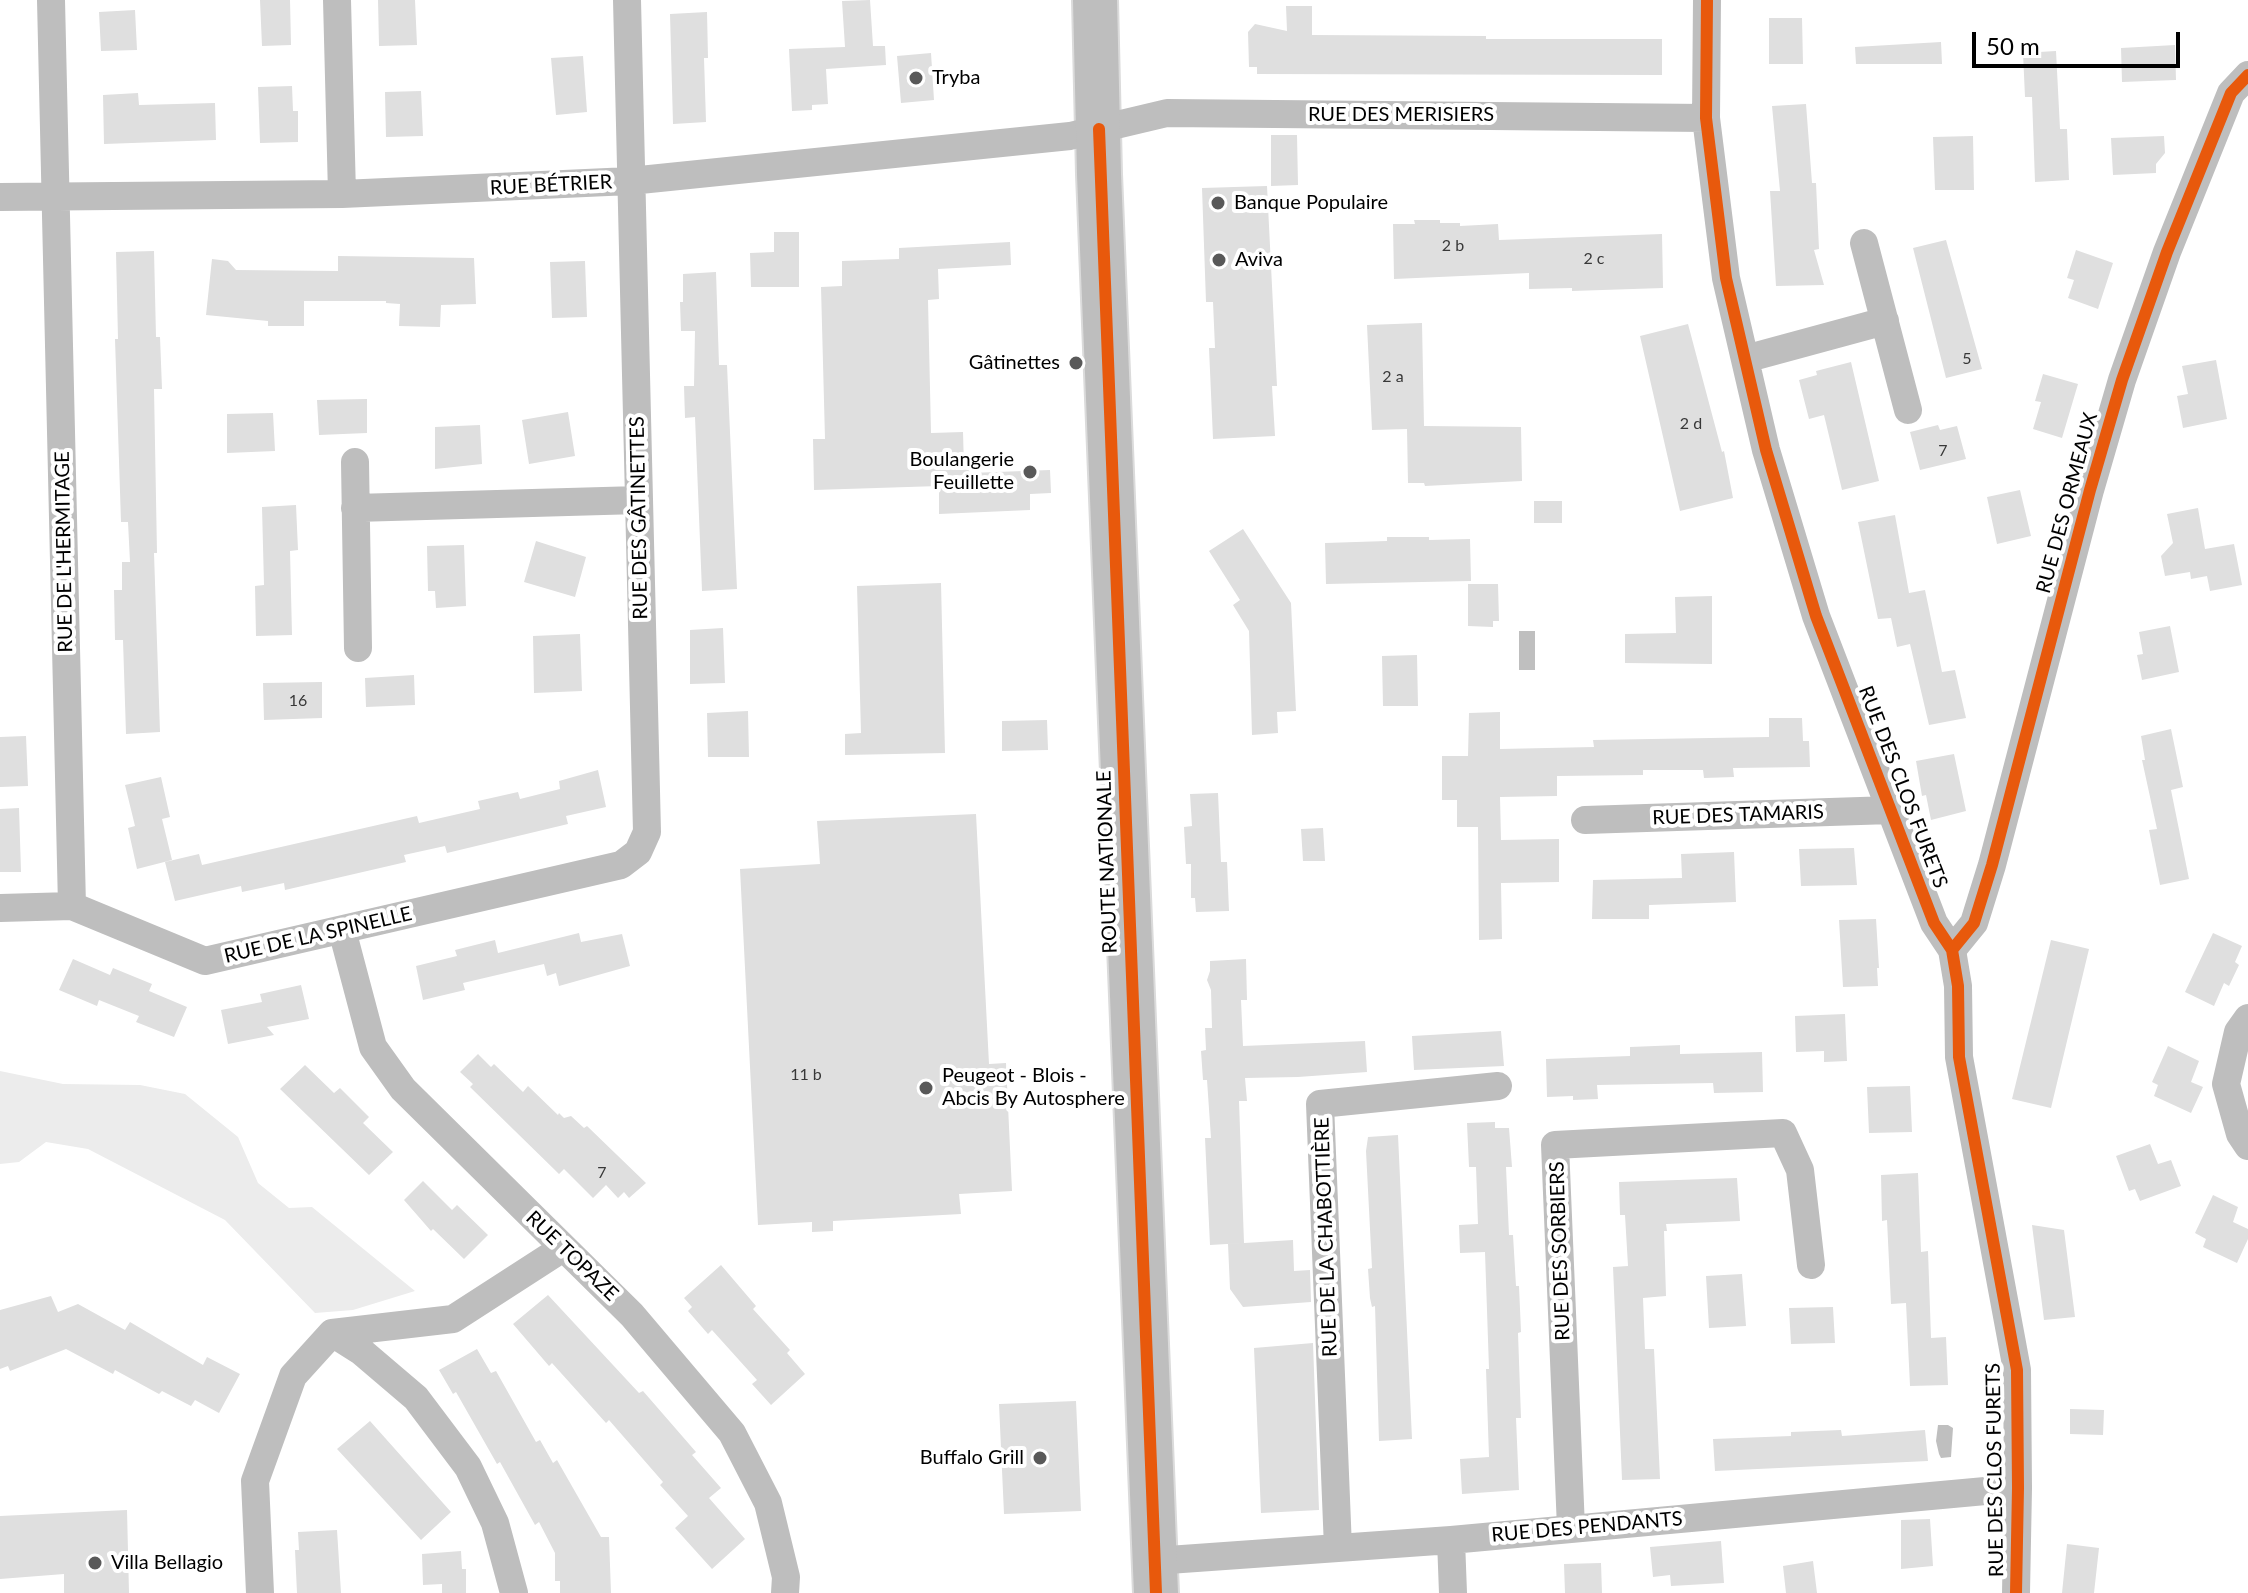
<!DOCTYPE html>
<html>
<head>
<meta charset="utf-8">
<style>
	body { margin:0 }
	#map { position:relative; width:2248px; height:1593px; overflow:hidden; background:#fff; font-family:Lato,sans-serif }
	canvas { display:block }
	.scale { position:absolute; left:1972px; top:32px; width:208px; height:36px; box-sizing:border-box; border:4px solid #000; border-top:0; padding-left:10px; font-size:24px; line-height:28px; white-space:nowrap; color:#000; -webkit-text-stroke:6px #fff; paint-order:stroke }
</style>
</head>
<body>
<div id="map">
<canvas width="2248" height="1593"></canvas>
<div class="scale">50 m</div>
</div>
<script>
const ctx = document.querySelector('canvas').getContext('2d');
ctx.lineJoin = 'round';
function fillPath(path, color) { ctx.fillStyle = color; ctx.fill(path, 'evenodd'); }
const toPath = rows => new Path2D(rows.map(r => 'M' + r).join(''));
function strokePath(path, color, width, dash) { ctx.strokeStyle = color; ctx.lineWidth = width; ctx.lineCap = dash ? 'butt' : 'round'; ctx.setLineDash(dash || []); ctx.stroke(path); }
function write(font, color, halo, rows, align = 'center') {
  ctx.font = font + ' Lato,sans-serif'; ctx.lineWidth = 8; ctx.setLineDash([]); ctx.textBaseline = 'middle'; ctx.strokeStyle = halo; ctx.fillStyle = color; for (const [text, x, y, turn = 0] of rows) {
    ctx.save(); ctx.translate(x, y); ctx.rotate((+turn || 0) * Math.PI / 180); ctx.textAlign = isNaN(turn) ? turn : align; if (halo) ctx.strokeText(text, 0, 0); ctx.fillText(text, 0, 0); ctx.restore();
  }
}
const green = toPath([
	[0,1071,63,1084,140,1085,185,1094,238,1137,258,1183,289,1208,312,1207,415,1291,353,1310,315,1313,225,1220,88,1149,46,1142,19,1162,0,1164]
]);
const water = toPath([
	[1519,631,1535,631,1535,670,1519,670],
	[1938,1425,1948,1425,1953,1428,1951,1457,1941,1458,1939,1454,1936,1441]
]);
const building = toPath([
	[260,0,290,0,291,45,262,46],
	[378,0,415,0,417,45,379,46],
	[870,0,873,46,885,46,886,65,826,69,828,104,812,105,812,110,792,111,789,49,845,47,842,1],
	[1286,6,1312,6,1312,35,1486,36,1486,39,1662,39,1662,75,1257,74,1257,67,1249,67,1248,32,1255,24,1287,31],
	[135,10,137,50,101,51,99,12],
	[707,12,708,58,704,58,706,122,673,124,670,14],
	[1769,18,1802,18,1803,64,1769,64],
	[1941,42,1942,64,1856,64,1855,47],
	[2175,45,2176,80,2122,82,2121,48],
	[2056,51,2060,129,2067,129,2069,180,2035,182,2032,97,2025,97,2023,53],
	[931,53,934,100,901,103,897,56],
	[583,56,587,112,556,115,551,58],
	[292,86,293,111,298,111,298,142,260,143,258,87],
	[421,91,423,136,386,137,385,92],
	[138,93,139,105,215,103,216,140,104,144,103,95],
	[1806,104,1812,183,1816,183,1819,249,1814,250,1824,285,1776,286,1770,191,1780,191,1772,106],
	[1271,135,1297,135,1298,185,1271,186],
	[1973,136,1974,190,1935,190,1933,137],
	[2164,136,2165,153,2156,164,2156,173,2113,175,2111,138],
	[1267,186,1277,386,1272,386,1275,436,1213,439,1209,348,1215,348,1213,302,1206,302,1202,188],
	[1414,220,1440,220,1440,223,1460,223,1460,226,1498,224,1499,240,1662,234,1663,288,1572,291,1572,288,1529,289,1529,273,1394,279,1393,224,1415,224],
	[774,232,799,232,799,287,751,287,750,253,774,252],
	[1946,240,1982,369,1946,378,1913,248],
	[1010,242,1011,265,938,269,939,299,928,300,931,433,963,432,964,467,970,467,970,473,1050,470,1051,493,1030,494,1030,510,939,514,939,486,814,490,813,439,825,439,821,287,842,286,842,261,899,259,899,248],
	[2076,250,2113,263,2098,309,2068,298,2074,280,2067,278],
	[154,251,156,337,160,337,162,389,154,389,157,553,154,553,160,732,126,734,123,640,115,640,114,590,122,590,122,562,130,562,128,522,121,522,115,339,118,339,116,252],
	[338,256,474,258,476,304,441,305,440,327,399,326,400,304,386,303,386,301,304,301,304,326,268,326,268,321,206,315,212,259,228,261,236,270,338,271],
	[585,261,587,317,552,318,550,262],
	[716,272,719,365,727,365,737,589,702,591,695,417,685,418,684,386,694,386,695,331,681,331,680,302,683,302,683,274],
	[1422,323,1424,426,1521,427,1522,481,1425,486,1424,483,1408,483,1407,429,1372,430,1367,325],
	[1688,324,1722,452,1724,451,1733,498,1680,511,1640,336],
	[2216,360,2227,419,2183,428,2177,396,2188,394,2182,366],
	[1851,362,1879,481,1842,490,1824,415,1809,419,1799,380,1817,375,1816,371],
	[2043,374,2078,384,2062,438,2033,429,2041,402,2035,401],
	[367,399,367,433,319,435,317,400],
	[568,412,575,456,529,464,522,420],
	[273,413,275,451,227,453,227,414],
	[480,425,482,464,435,469,435,427],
	[1938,425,1940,430,1957,426,1966,459,1920,470,1910,432],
	[2020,490,2031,536,1997,544,1987,497],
	[1534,501,1562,501,1562,523,1534,523],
	[296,505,298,550,290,551,292,635,256,636,255,586,264,585,262,507],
	[2198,508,2205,549,2234,544,2242,585,2210,591,2207,576,2191,579,2190,572,2165,576,2161,556,2173,543,2167,514],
	[1895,515,1909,593,1925,590,1942,672,1955,670,1966,718,1929,725,1910,644,1897,647,1891,618,1878,619,1858,522],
	[1243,529,1291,603,1296,711,1277,712,1278,733,1252,735,1249,631,1233,605,1240,600,1209,551],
	[1387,537,1429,537,1429,540,1470,539,1471,581,1326,584,1325,543,1387,541],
	[536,541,586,557,575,597,524,582],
	[464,545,466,606,436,608,435,591,428,591,427,546],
	[941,583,945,753,845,755,845,734,861,733,857,586],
	[1468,584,1498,584,1499,621,1493,621,1493,627,1468,626],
	[1712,596,1712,664,1625,663,1625,634,1676,633,1675,597],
	[2170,626,2179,672,2142,680,2137,655,2143,654,2139,632],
	[723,628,725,683,690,684,690,630],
	[580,634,582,691,534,693,533,636],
	[1417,655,1418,706,1383,706,1382,656],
	[414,675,415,705,366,707,365,678],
	[322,682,322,718,264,720,263,683],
	[748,711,749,757,708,757,707,713],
	[1500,712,1500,749,1594,747,1593,740,1769,737,1769,718,1802,718,1803,741,1809,741,1810,767,1733,768,1734,777,1704,778,1703,770,1643,770,1643,775,1557,776,1557,796,1500,797,1501,840,1559,839,1559,882,1501,883,1502,939,1479,940,1478,827,1457,827,1457,800,1442,800,1442,756,1468,756,1469,713],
	[1047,720,1048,750,1002,751,1002,721],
	[2171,729,2183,787,2171,790,2189,879,2160,885,2149,830,2157,829,2142,760,2145,760,2141,736],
	[26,736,28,786,0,787,0,737],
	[1954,754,1966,811,1931,820,1926,795,1922,796,1916,761],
	[598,770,606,807,566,816,568,824,447,853,445,846,404,855,406,862,285,890,284,883,242,892,241,886,175,901,165,862,199,854,202,865,417,816,419,823,480,809,478,801,518,792,520,799,560,789,559,781],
	[161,777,170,817,162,819,172,860,137,869,128,828,135,826,125,785],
	[1218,793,1221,862,1227,862,1229,911,1196,912,1195,898,1191,898,1191,864,1186,864,1184,827,1192,826,1190,794],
	[19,808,21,872,0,872,0,809],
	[976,814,989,1064,1006,1063,1012,1191,959,1194,961,1214,833,1221,833,1231,812,1232,812,1222,758,1225,740,869,820,864,817,821],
	[1323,828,1325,861,1303,861,1301,829],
	[1854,848,1857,885,1801,886,1799,849],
	[1734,852,1736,902,1649,905,1649,919,1592,919,1593,880,1682,878,1681,854],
	[1876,919,1879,968,1877,968,1878,986,1843,987,1839,920],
	[579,933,581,942,622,934,630,966,559,986,556,973,547,976,544,964,463,983,465,990,423,1000,416,966,457,956,455,950,495,940,498,953],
	[2213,933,2242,946,2235,962,2239,965,2229,986,2224,983,2214,1006,2185,992],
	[2051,940,2089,949,2051,1108,2012,1099],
	[73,959,110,975,113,968,152,984,149,991,187,1007,174,1037,136,1022,139,1016,99,1000,97,1006,59,990],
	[1246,959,1247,1000,1241,1000,1243,1046,1365,1041,1367,1072,1298,1077,1245,1078,1247,1101,1239,1101,1244,1243,1210,1245,1205,1138,1211,1138,1207,1080,1203,1080,1201,1051,1206,1050,1205,1028,1212,1028,1211,990,1207,980,1210,971,1210,961],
	[301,985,309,1019,267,1027,274,1035,228,1044,221,1010,262,1002,260,994],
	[1845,1014,1847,1061,1824,1062,1824,1051,1796,1052,1795,1016],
	[1501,1031,1504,1066,1414,1070,1412,1036],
	[1680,1045,1680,1054,1762,1052,1763,1092,1714,1093,1713,1083,1597,1085,1598,1099,1573,1100,1573,1096,1547,1097,1546,1059,1630,1056,1630,1047],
	[2168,1046,2199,1061,2191,1082,2203,1087,2191,1113,2154,1096,2158,1085,2152,1082],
	[478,1054,491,1067,494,1064,523,1092,528,1086,558,1115,559,1113,564,1118,571,1116,584,1128,587,1126,646,1183,629,1198,624,1192,618,1198,606,1185,593,1198,564,1169,559,1174,470,1087,473,1084,460,1072],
	[305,1065,334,1093,340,1088,369,1117,363,1123,393,1152,369,1175,280,1089],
	[1910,1086,1912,1132,1869,1133,1867,1087],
	[1495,1122,1495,1128,1509,1128,1512,1167,1506,1167,1509,1235,1513,1235,1516,1286,1519,1286,1521,1332,1518,1333,1521,1418,1516,1418,1519,1490,1462,1494,1460,1459,1489,1457,1486,1369,1489,1369,1485,1252,1460,1253,1459,1225,1478,1224,1476,1167,1469,1167,1467,1123],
	[1398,1135,1412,1439,1379,1441,1375,1306,1372,1307,1370,1298,1368,1269,1372,1268,1366,1151,1368,1137],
	[2150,1144,2158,1164,2171,1160,2181,1186,2140,1201,2135,1189,2129,1191,2116,1156],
	[1918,1173,1921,1252,1928,1251,1931,1338,1946,1337,1948,1385,1910,1386,1906,1303,1891,1304,1887,1220,1882,1221,1881,1175],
	[1737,1178,1740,1221,1666,1224,1667,1231,1664,1231,1666,1296,1643,1298,1645,1349,1654,1349,1660,1479,1622,1480,1613,1267,1628,1266,1625,1215,1620,1215,1619,1182],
	[423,1181,452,1210,457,1205,488,1235,464,1259,433,1229,431,1231,404,1200],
	[2213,1195,2238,1207,2233,1222,2248,1229,2248,1239,2237,1263,2203,1247,2206,1239,2195,1233],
	[2032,1225,2064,1230,2075,1317,2044,1320],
	[1293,1240,1294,1271,1310,1270,1311,1302,1243,1307,1230,1289,1228,1244],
	[721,1265,756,1306,753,1309,790,1350,787,1353,805,1374,771,1405,752,1384,757,1380,712,1330,708,1334,688,1311,692,1307,684,1298],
	[1742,1274,1746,1326,1709,1328,1706,1276],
	[548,1295,639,1393,643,1391,696,1452,692,1455,721,1488,709,1498,745,1539,712,1569,675,1528,688,1516,660,1485,663,1482,609,1420,606,1423,552,1363,549,1366,513,1324],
	[51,1296,58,1312,78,1304,125,1330,130,1322,203,1365,207,1357,240,1374,219,1413,195,1400,191,1406,162,1391,159,1394,115,1370,113,1374,66,1349,10,1371,8,1366,0,1369,0,1310],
	[1833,1307,1835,1343,1791,1344,1789,1308],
	[1313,1343,1319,1510,1261,1513,1254,1348],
	[477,1349,491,1373,496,1371,536,1442,540,1440,553,1463,557,1460,601,1537,609,1537,611,1593,560,1593,560,1581,555,1581,555,1553,539,1522,535,1525,500,1462,497,1464,456,1392,453,1394,439,1370],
	[1076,1401,1081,1511,1004,1514,999,1404],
	[2070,1409,2104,1410,2103,1435,2070,1434],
	[370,1421,451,1512,421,1540,337,1449],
	[1841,1430,1842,1436,1925,1430,1928,1461,1715,1471,1713,1439,1791,1436,1791,1432],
	[127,1510,129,1593,64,1593,64,1574,0,1579,0,1516],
	[1930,1519,1933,1566,1901,1569,1901,1520],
	[337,1530,341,1593,297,1593,295,1550,299,1550,298,1532],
	[1721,1541,1724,1583,1671,1586,1670,1575,1653,1577,1650,1547],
	[2067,1544,2099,1548,2094,1593,2062,1593],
	[461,1551,462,1569,466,1569,466,1593,442,1593,442,1584,423,1585,422,1554],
	[1813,1561,1817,1593,1786,1593,1783,1566],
	[1601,1563,1602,1593,1565,1593,1564,1564]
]);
const street = toPath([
	[51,0,72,906],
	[337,0,342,194],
	[1707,0,1706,118,1726,278,1766,450,1816,616,1934,923,1952,950,1958,986,1959,1057,2017,1370,2018,1488,2016,1593],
	[0,197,342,194,630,181,1070,136,1167,113,1706,118],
	[1864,243,1908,410],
	[1745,359,1885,321],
	[355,462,358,648],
	[355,508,639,500],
	[1585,820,1891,810],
	[0,908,72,906,205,961,621,865,638,852,647,832,627,0],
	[342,930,373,1047,403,1089,632,1315,732,1433,768,1503,786,1577,785,1593],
	[1952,950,1974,923,1992,865,2090,490,2122,380,2167,252,2231,93,2248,75],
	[2248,1018,2238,1032,2226,1084,2240,1134,2248,1146],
	[332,1333,362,1352,416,1398,468,1467,495,1523,514,1593],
	[1571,1528,1555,1145,1783,1133,1800,1170,1811,1265],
	[1451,1540,1453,1593],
	[1338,1548,1320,1104,1498,1086],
	[1154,1561,1451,1540,2018,1488],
	[260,1593,255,1481,293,1376,332,1333,453,1319,563,1248]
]);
const primary = toPath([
	[1095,0,1099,174,1156,1593]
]);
const cycleway = toPath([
	[1707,0,1706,118,1726,278,1766,450,1816,616,1934,923,1952,950,1958,986,1959,1057,2017,1370,2018,1488,2016,1593],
	[1099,129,1156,1593],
	[1952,950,1974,923,1992,865,2090,490,2122,380,2167,252,2231,93,2248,75]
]);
const markers = [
	[916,78,8,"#595959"],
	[1218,203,8,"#595959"],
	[1219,260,8,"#595959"],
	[1076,363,8,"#595959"],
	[1030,472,8,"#595959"],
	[926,1088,8,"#595959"],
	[1040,1458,8,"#595959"],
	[95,1563,8,"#595959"]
];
const numberNames = [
	["2 b",1453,246],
	["2 c",1594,259],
	["5",1967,359],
	["2 a",1393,377],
	["2 d",1691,424],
	["7",1943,451],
	["16",298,701],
	["11 b",806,1075],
	["7",602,1173]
];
const poiNames = [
	["Tryba",932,78],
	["Banque Populaire",1234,203],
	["Aviva",1235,260],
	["Gâtinettes",1060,363,"right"],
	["Boulangerie",1014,460,"right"],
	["Feuillette",1014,483,"right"],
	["Peugeot - Blois -",942,1076],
	["Abcis By Autosphere",942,1099],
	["Buffalo Grill",1024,1458,"right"],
	["Villa Bellagio",111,1563]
];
const streetNames = [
	["RUE DES MERISIERS",1401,115],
	["RUE BÉTRIER",551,185,-3],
	["RUE DES ORMEAUX",2067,503,-75],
	["RUE DES GÂTINETTES",639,518,-91],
	["RUE DE L'HERMITAGE",64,552,-91],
	["RUE DES CLOS FURETS",1903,787,69],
	["RUE DES TAMARIS",1738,815,-2],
	["ROUTE NATIONALE",1107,862,-92],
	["RUE DE LA SPINELLE",318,935,-13],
	["RUE DE LA CHABOTTIÈRE",1326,1237,-92],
	["RUE DES SORBIERS",1560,1251,-92],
	["RUE TOPAZE",572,1256,44],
	["RUE DES CLOS FURETS",1995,1470,-91],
	["RUE DES PENDANTS",1587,1527,-5]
];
fillPath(green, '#ececec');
fillPath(water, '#bfbfbf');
fillPath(building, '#dfdfdf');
strokePath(primary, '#dbdbdb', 48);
strokePath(street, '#bebebe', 28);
strokePath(primary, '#bebebe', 44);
strokePath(cycleway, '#e8590c', 12);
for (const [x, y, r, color] of markers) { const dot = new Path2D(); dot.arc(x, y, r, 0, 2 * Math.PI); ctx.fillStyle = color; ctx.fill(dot); strokePath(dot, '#fff', 3); }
write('16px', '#383838', null, numberNames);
write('20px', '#000', '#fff', poiNames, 'left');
write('20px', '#000', '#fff', streetNames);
</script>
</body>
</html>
